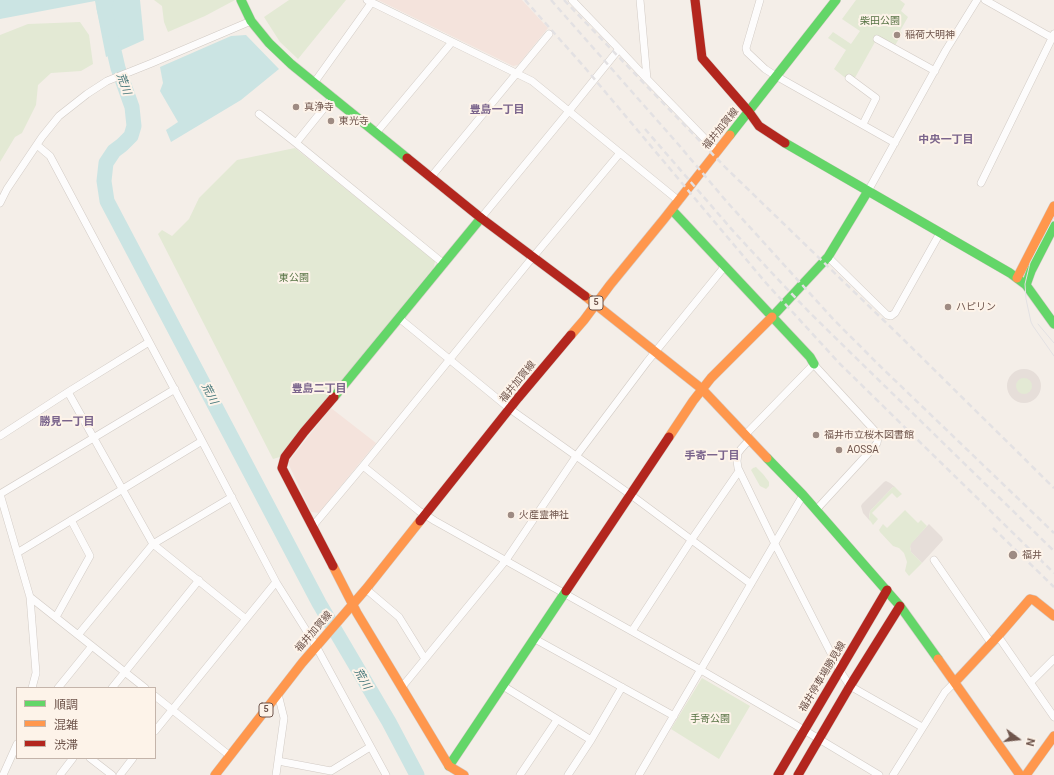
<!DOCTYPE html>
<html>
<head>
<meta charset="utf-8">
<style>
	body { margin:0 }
	#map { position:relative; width:1054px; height:775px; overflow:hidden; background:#f4eee8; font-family:Roboto,"Noto Sans JP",sans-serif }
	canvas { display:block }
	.legend { position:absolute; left:16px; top:687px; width:140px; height:72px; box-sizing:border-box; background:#fdf3e9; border:1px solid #c4b4aa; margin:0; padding:5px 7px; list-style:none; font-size:12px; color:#6f554c }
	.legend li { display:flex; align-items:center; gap:8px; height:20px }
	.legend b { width:20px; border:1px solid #c4b4aa }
	.north { position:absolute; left:998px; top:719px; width:40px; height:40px; -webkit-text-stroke:3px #fdf3e9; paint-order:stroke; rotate:105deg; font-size:11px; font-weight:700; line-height:16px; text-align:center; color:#6f554c }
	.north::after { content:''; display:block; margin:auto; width:14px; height:18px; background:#6f554c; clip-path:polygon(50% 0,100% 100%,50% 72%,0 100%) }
</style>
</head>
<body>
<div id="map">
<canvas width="1054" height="775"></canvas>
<ul class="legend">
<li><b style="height:5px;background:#63d668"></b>順調</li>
<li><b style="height:5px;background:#ff974d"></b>混雑</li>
<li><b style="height:5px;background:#b3261e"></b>渋滞</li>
</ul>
<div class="north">N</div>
</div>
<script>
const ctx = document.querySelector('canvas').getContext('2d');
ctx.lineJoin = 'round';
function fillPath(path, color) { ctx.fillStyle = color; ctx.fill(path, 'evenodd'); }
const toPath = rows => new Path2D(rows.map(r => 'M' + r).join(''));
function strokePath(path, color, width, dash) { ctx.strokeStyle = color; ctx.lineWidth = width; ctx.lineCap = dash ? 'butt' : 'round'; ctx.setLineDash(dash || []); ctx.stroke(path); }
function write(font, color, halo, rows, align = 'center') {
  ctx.font = font + ' Roboto,"Noto Sans JP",sans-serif'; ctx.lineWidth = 4; ctx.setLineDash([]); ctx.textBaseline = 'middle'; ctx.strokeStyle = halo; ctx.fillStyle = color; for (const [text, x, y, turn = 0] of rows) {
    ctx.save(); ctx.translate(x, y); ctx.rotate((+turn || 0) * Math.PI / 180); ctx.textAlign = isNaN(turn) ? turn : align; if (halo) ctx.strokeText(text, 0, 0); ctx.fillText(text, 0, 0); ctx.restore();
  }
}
const commercial = toPath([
	[378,0,522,0,548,28,518,65,513,66],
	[331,408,376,443,319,513,311,512,289,465,289,461]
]);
const industrial = toPath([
	'1007 386a17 17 0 1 1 34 0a17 17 0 1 1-34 0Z',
	[886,481,890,483,895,487,893,487,870,511,869,517,870,521,863,513,861,506,862,504,884,482],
	[929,524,942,537,943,540,922,563,911,552,910,546,911,543]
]);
const green = toPath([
	[154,0,235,0,205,16,168,32,164,22,162,6],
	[289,0,346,0,298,59,280,42,264,17],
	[856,0,900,0,905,4,901,11,908,17,900,31,902,33,892,51,875,42,852,83,834,69,846,50,828,38,833,32,851,44,860,31,842,19],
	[80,22,89,35,93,64,81,71,51,73,38,85,36,105,22,133,15,137,0,162,0,35,28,24],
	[295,148,435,261,434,267,280,457,273,459,158,234,162,230,172,236,189,219,199,198,237,160],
	'1016 386a8 8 0 1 1 16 0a8 8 0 1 1-16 0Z',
	[756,467,763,474,769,482,769,486,766,489,760,486,751,470,753,468],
	[893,487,895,487,902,494,897,498,892,493,872,513,878,519,873,525,869,519,870,511],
	[905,510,918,523,921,520,927,526,911,544,910,547,911,552,922,563,909,576,905,571,907,562,904,553,899,548,893,546,880,532,879,530,883,524,887,528],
	[702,678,750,706,719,759,671,729]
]);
const water = toPath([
	[0,0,140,0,144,40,106,57,95,1,0,19],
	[246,35,279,69,241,100,171,142,166,130,178,122,160,91,163,83,160,67,231,36]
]);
const river = toPath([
	[106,0,104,8,118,68,132,107,134,126,131,136,122,145,114,151,106,163,104,181,107,201,319,603,389,722,417,775]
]);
const street = toPath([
	[367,0,532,81,679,201],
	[572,0,619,49,647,79,713,147],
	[640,0,647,79],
	[760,0,746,48,747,52,765,69,776,76,895,143],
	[985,0,1047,35,1054,38],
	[877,39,935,71],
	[849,78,876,98,863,124],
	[314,83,372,2],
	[259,114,296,143,444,264],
	[376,133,452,42],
	[296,143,333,97],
	[37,145,50,156,202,441,276,582,316,646,386,775],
	[431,177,549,34],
	[981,183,1054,34],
	[868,191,946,50,977,0],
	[0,203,7,189,42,137,59,116,87,94,107,81,152,63,251,21],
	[481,218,569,111,619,49],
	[828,257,887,315,891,316,895,313,940,233],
	[399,318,510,409,631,495,751,584],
	[68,392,153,544,246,619],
	[746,434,814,364,817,368,874,430,877,434,878,438,877,443,874,447,816,510],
	[0,436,68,392,149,342],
	[750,439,741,449,738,453,737,461,738,468,775,544,840,671,850,686,922,727],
	[363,466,419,511,435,521,701,670,804,730,879,775],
	[0,494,175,389],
	[0,494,30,597,36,673,32,688],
	[312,527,363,466,528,263,620,153],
	[17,553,202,441],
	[934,560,991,643],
	[366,589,399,617,425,659],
	[30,597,145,688],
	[56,617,90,556,71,520],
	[632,631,692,539,739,471],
	[78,635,153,544,232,497],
	[998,636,1054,717],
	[535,639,674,716],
	[1031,682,1054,659],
	[503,686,591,740],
	[402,687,506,560,577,455,647,362,725,266],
	[58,688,92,646],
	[112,688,199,580],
	[155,696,230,756],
	[155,731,276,582],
	[90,758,112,775],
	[278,761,331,771,370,747],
	[3,775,17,744],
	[60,775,73,758],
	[120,775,133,758],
	[276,775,284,718,278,694],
	[520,775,557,720],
	[568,775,591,740,622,687],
	[639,775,803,495],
	[893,775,945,692,955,682]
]);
const fast = toPath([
	[241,0,251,21,269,43,291,64,407,158],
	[730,135,836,0],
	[785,143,1010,273,1026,285,1054,324],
	[672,210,810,357,814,364],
	[1026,285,1031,271,1054,226],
	[772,317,828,257,868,191],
	[334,397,481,218],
	[767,458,803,495,900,606,938,659],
	[449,766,566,591]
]);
const slow = toPath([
	[1017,278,1054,206],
	[585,296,702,389,767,458],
	[571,335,584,320,610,285,664,219,730,135],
	[669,437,693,401,711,378,772,317],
	[333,566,357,613,449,766,464,775],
	[938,659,1020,775],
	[955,682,998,636,1030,599,1034,600,1054,616],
	[215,775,302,663,366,589,420,521],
	[1026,775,1054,736]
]);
const jam = toPath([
	[695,0,702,58,749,112,759,126,785,143],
	[407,158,481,218,585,296],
	[420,521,518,398,571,335],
	[333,566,282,468,285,457,304,432,334,397],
	[566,591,669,437],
	[778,775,887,590],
	[798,775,850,686,900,606]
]);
const tram = toPath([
	[1054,217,1030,263,1025,284,1026,299,1031,322,1033,326,1054,356],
	[1038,324,1054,343]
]);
const rail = toPath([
	[525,0,586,69,766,283,840,364,1054,573],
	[551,0,678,144,727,202,834,320,881,367,1054,533],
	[564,0,636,75,726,168,904,340,1054,488],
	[645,129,734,232,772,273,811,314,1054,551],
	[993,528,1054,587]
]);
const markers = [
	[897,35,4,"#9e8b83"],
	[296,107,4,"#9e8b83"],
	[331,121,4,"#9e8b83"],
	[948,307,4,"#9e8b83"],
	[816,435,4,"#9e8b83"],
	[839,450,4,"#9e8b83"],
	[511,515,4,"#9e8b83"],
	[1013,555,5,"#9e8b83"]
];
const shields = [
	[596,303,14],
	[266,710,14]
];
const shieldNames = [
	["5",596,303],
	["5",266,710]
];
const parkNames = [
	["柴田公園",880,21],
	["東公園",294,278],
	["手寄公園",710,719]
];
const poiNames = [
	["稲荷大明神",905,35],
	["真浄寺",304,107],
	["東光寺",339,121],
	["ハピリン",956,307],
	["福井市立桜木図書館",824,435],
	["AOSSA",847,450],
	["火産霊神社",519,515],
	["福井",1022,555]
];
const streetNames = [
	["福井加賀線",721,129,-51],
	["福井加賀線",518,382,-51],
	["福井加賀線",314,632,-49],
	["福井停車場勝見線",823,677,-59]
];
const waterNames = [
	["荒川",123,84,70],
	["荒川",209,394,62],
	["荒川",362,679,60]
];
const neighbourhoodNames = [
	["豊島一丁目",497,110],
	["中央一丁目",946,140],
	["豊島二丁目",319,389],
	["勝見一丁目",67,422],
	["手寄一丁目",712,456]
];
fillPath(commercial, '#f4e3dc');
fillPath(industrial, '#e6ded9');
fillPath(green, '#e3e9d4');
fillPath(water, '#cbe4e3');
strokePath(river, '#cbe4e3', 15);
strokePath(street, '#d1cac4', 8);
strokePath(fast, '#d3cac5', 10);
strokePath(slow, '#d3cac5', 10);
strokePath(jam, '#d3cac5', 10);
strokePath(street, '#fdfcfc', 7);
strokePath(fast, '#63d668', 9);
strokePath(slow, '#ff974d', 9);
strokePath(jam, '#b3261e', 9);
strokePath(tram, '#e3e1e3', 1);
strokePath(rail, '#e3e1e3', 2.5, [6, 4]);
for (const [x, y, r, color] of markers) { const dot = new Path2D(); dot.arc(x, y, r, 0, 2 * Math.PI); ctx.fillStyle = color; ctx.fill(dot); strokePath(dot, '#fdf3e9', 1.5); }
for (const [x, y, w] of shields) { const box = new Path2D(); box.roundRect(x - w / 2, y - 7, w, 14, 3); ctx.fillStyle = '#fdf3e9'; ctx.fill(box); strokePath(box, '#6f554c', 1); }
write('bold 9px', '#6f554c', null, shieldNames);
write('10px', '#587445', '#fdf3e9', parkNames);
write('10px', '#6f554c', '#fdf3e9', poiNames, 'left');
write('10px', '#6f554c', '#fdf3e9', streetNames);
write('italic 11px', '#45777a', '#fdf3e9', waterNames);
write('bold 11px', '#7a648c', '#fdf3e9', neighbourhoodNames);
</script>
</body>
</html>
